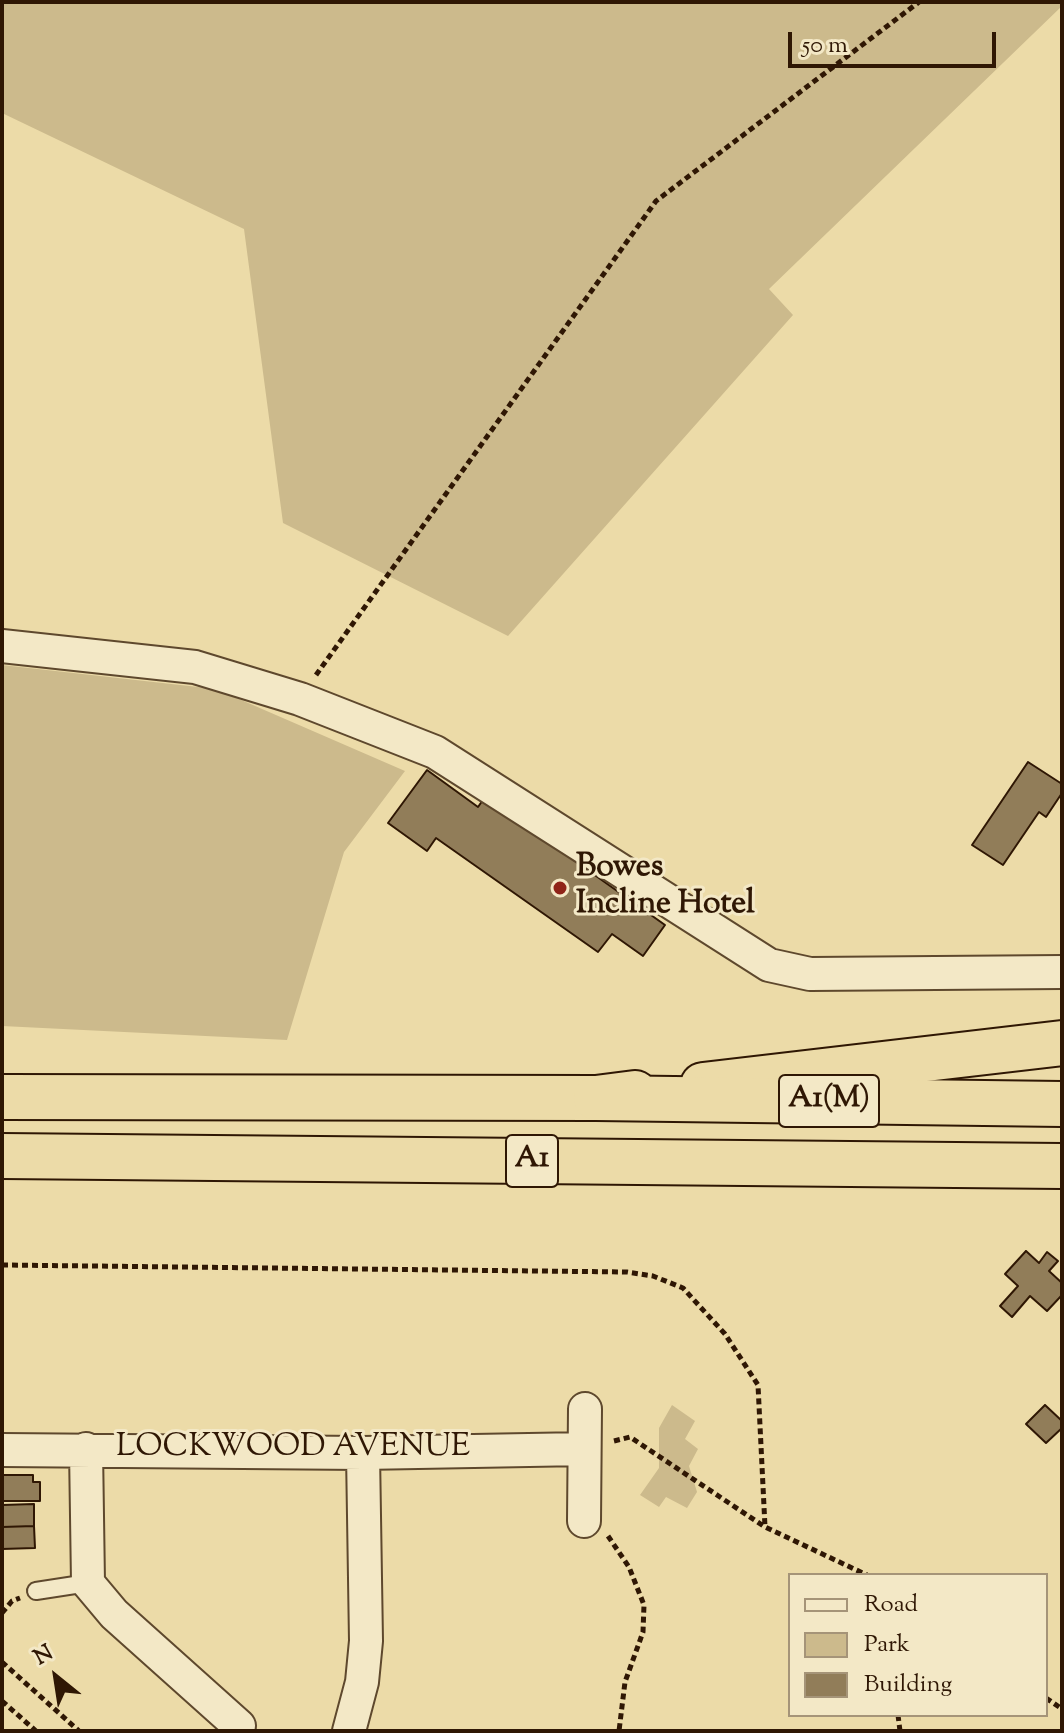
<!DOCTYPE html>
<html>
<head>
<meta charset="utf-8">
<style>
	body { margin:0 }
	#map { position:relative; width:1064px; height:1733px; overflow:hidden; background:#ecdba8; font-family:"Sorts Mill Goudy",serif }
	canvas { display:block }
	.frame { position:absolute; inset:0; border:4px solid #2f1704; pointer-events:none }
	.legend { position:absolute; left:788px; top:1573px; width:260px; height:144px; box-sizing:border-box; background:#f3e8c6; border:2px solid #a59478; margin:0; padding:10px 14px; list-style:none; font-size:24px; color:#2f1704 }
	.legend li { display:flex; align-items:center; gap:16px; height:40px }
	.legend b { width:40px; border:2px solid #a59478 }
	.north { position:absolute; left:16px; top:1637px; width:80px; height:80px; -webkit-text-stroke:6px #f3e8c6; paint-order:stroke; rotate:330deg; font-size:22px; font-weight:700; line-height:32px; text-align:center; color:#2f1704 }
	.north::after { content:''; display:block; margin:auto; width:28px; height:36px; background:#2f1704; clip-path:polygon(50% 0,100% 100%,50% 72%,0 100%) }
	.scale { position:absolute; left:788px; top:32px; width:208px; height:36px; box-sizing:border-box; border:4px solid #2f1704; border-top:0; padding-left:10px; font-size:24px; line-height:28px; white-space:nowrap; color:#2f1704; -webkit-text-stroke:6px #f3e8c6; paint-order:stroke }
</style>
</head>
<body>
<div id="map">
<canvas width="1064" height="1733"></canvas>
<div class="frame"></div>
<ul class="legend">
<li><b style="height:10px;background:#f3e8c6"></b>Road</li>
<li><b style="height:22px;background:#ccba8c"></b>Park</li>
<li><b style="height:22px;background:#917d59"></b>Building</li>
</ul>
<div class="north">N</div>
<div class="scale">50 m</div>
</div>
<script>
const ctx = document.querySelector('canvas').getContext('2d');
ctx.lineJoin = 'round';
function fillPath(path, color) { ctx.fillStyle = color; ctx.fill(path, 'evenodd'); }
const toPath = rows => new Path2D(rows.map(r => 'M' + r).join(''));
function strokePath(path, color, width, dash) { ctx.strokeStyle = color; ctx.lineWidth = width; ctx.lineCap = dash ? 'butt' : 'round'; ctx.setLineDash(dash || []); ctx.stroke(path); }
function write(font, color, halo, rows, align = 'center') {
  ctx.font = font + ' "Sorts Mill Goudy",serif'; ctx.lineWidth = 6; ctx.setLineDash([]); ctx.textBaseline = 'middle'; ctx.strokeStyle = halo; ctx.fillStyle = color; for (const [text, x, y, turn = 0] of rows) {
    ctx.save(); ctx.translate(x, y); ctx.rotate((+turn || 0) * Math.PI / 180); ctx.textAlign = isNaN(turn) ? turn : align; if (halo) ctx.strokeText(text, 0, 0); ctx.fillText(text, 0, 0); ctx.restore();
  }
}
const green = toPath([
	[2,2,1062,2,1062,6,769,289,793,315,508,636,283,523,244,229,2,113],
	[2,665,216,689,405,771,344,852,287,1040,2,1026],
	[672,1405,695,1421,685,1439,698,1449,689,1466,697,1492,687,1508,666,1497,659,1507,640,1495,659,1468,659,1428]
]);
const building = toPath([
	[1028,762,1062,784,1062,793,1046,817,1039,812,1003,865,972,845,1028,762],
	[427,770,478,807,485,797,665,925,643,956,612,934,598,952,436,838,427,851,388,823,427,770],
	[1026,1251,1039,1263,1047,1252,1058,1261,1049,1271,1062,1283,1062,1295,1047,1311,1030,1296,1012,1317,1000,1306,1018,1286,1005,1274,1026,1251],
	[1045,1405,1062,1421,1062,1428,1046,1443,1026,1424,1045,1405],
	[2,1475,33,1475,33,1482,40,1482,40,1501,2,1501,2,1475],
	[34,1504,34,1526,2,1527,2,1505,34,1504],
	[34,1526,35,1548,2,1549,2,1527,34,1526]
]);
const path = toPath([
	[316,675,656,201,919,2],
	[2,1265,627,1272,653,1276,683,1288,725,1334,758,1385,765,1527],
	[614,1441,630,1437,765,1527,867,1575],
	[608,1536,629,1567,644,1605,643,1632,625,1682,619,1731],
	[2,1613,12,1601,20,1598],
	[2,1662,79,1731],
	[1046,1698,1062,1709],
	[2,1701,36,1731],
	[898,1715,900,1731]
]);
const service = toPath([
	[36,1591,88,1583]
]);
const minor = toPath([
	[2,646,195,667,300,699,435,752,769,965,810,974,1062,972],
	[86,1449,88,1583,114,1614,239,1726],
	[2,1450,363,1453,584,1449],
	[584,1521,585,1409],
	[349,1731,362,1682,366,1641,363,1453]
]);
const trunk = toPath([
	[703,1085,1062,1043],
	[2,1097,596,1098,635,1093],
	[2,1156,1062,1166]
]);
const motorway = toPath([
	[596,1098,1062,1104]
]);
const markers = [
	[560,888,8,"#8f2418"]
];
const shields = [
	[829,1101,100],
	[532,1161,52]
];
const shieldNames = [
	["A1(M)",829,1101],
	["A1",532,1161]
];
const poiNames = [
	["Bowes",576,870],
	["Incline Hotel",576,907]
];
const streetNames = [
	["LOCKWOOD AVENUE",293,1450]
];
fillPath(green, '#ccba8c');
fillPath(building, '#917d59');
strokePath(building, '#2f1704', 2);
strokePath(service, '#5e482d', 20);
strokePath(minor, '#5e482d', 36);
strokePath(trunk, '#2f1704', 48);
strokePath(motorway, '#2f1704', 48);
strokePath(path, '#2f1704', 5, [6, 4]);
strokePath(service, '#f3e8c6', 16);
strokePath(minor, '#f3e8c6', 32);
strokePath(trunk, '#ecdba8', 44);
strokePath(motorway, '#ecdba8', 44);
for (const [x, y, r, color] of markers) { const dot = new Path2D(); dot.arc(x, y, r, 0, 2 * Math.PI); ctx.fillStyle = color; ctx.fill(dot); strokePath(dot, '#f3e8c6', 3); }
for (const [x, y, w] of shields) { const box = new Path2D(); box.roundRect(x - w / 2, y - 26, w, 52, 6); ctx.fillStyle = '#f3e8c6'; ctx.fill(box); strokePath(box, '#2f1704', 2); }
write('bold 30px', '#2f1704', null, shieldNames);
write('bold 32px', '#2f1704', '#f3e8c6', poiNames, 'left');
write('32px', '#2f1704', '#f3e8c6', streetNames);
</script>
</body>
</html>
